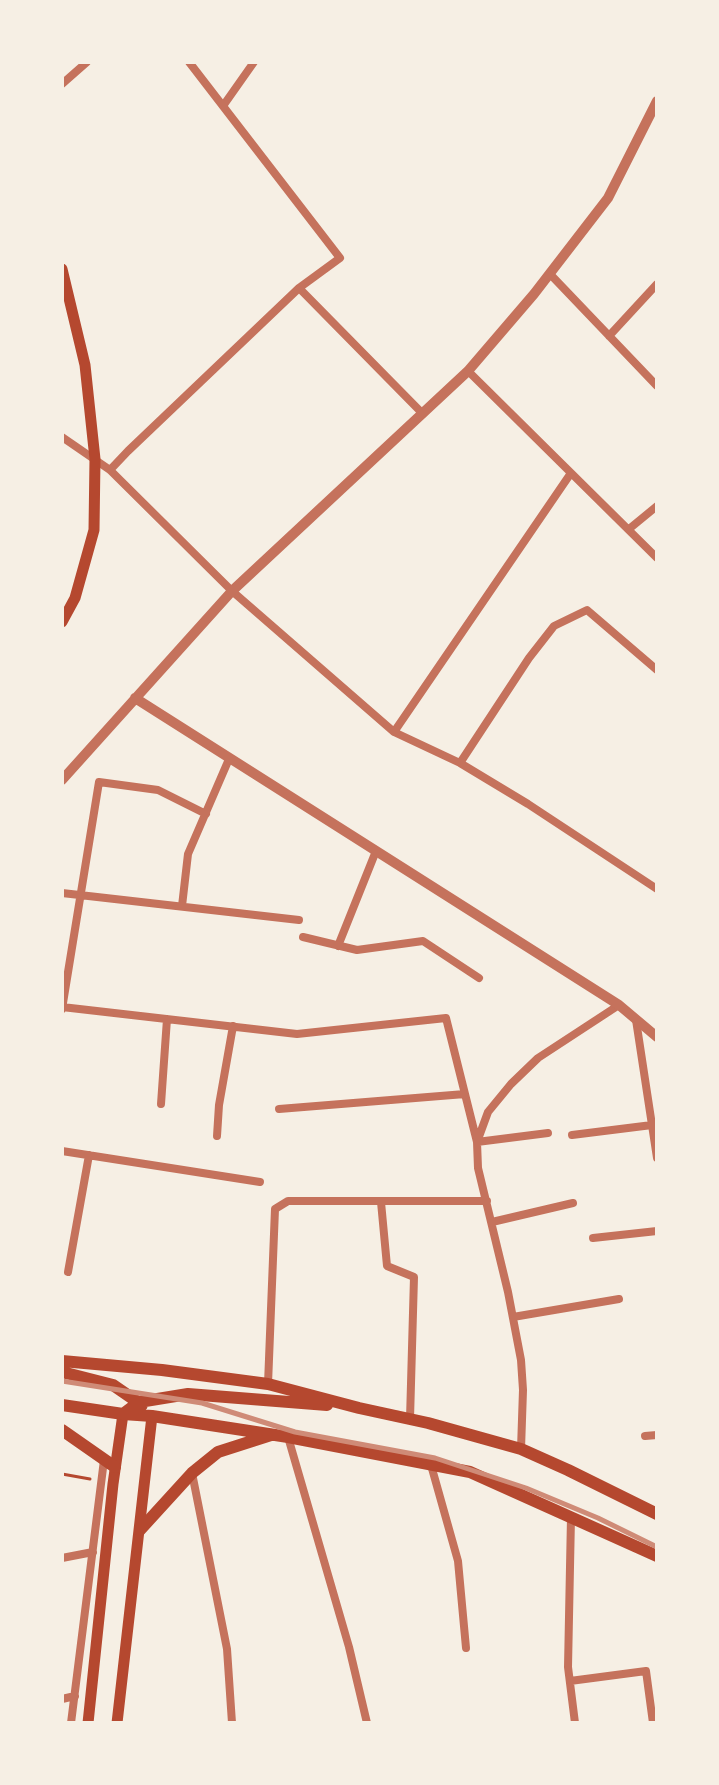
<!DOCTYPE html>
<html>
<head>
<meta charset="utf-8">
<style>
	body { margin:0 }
	#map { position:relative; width:719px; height:1785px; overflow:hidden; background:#f6efe4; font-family:"Roboto Condensed",sans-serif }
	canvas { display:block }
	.frame { position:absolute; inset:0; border:64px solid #f6efe4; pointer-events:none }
</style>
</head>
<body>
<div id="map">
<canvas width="719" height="1785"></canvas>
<div class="frame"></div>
</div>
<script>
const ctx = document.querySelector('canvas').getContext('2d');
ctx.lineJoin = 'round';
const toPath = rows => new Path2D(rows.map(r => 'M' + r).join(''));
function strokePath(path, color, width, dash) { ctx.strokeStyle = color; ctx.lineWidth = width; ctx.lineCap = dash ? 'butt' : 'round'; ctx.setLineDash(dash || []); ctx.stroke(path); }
const path = toPath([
	[62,1474,90,1479]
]);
const minor = toPath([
	[189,62,340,258,299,288],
	[62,84,87,62],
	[223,106,254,62],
	[550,274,657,386],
	[609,336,657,284],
	[468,371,657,558],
	[62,437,110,470,232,591,394,732,460,763,528,804,657,889],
	[110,470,128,451,299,288,423,414],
	[629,529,657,506],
	[394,732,571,473],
	[460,763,529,658,554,626,587,610,657,670],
	[62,893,299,920],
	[182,906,188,854,229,759],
	[303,937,357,950,423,941,479,978],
	[338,946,376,851],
	[62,1007,297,1034,446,1018,477,1142,548,1133],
	[62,1009,99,782,158,790,206,814],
	[636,1020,657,1158],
	[161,1104,167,1019],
	[279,1109,465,1094],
	[572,1135,652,1125],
	[217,1136,219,1105,233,1026],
	[62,1151,260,1182],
	[381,1202,387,1266,414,1277,410,1419],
	[492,1222,573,1203],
	[593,1238,657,1231],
	[68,1272,89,1155],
	[513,1317,619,1299],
	[268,1384,275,1209,288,1201,487,1201],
	[645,1436,657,1435],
	[288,1437,349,1647,367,1723],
	[521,1449,523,1390,521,1360,508,1292,478,1168,477,1142,488,1112,511,1084,538,1058,619,1005],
	[431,1465,458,1561,466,1648],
	[192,1473,227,1649,232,1723],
	[571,1517,568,1667,575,1723],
	[62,1558,93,1552],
	[570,1681,646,1671,653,1723],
	[62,1699,75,1696],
	[71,1723,104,1460]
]);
const tertiary = toPath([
	[135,698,619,1005,657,1037],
	[62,780,232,591,468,371,534,294,608,198,657,101]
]);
const secondary = toPath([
	[62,269,85,365,95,459,94,530,75,598,62,622],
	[88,1723,113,1484,123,1414],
	[117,1723,152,1416]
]);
const primary = toPath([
	[62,1361,162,1370,268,1384,359,1408,428,1423,521,1449,568,1470,657,1514],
	[62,1372,113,1385,142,1405],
	[62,1405,123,1414,152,1416,288,1437,470,1472,657,1556],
	[123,1414,139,1402,188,1394,327,1405],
	[62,1430,115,1467],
	[140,1530,192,1473,218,1452,271,1435]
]);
const rail = toPath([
	[62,1381,202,1403,295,1432,435,1458,526,1488,598,1518,657,1547]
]);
strokePath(path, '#b5482f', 3);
strokePath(minor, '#c5725c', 8);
strokePath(tertiary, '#c5725c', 10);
strokePath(secondary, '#b5482f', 11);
strokePath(primary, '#b5482f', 12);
strokePath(rail, '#cf8b77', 5);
</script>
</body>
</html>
